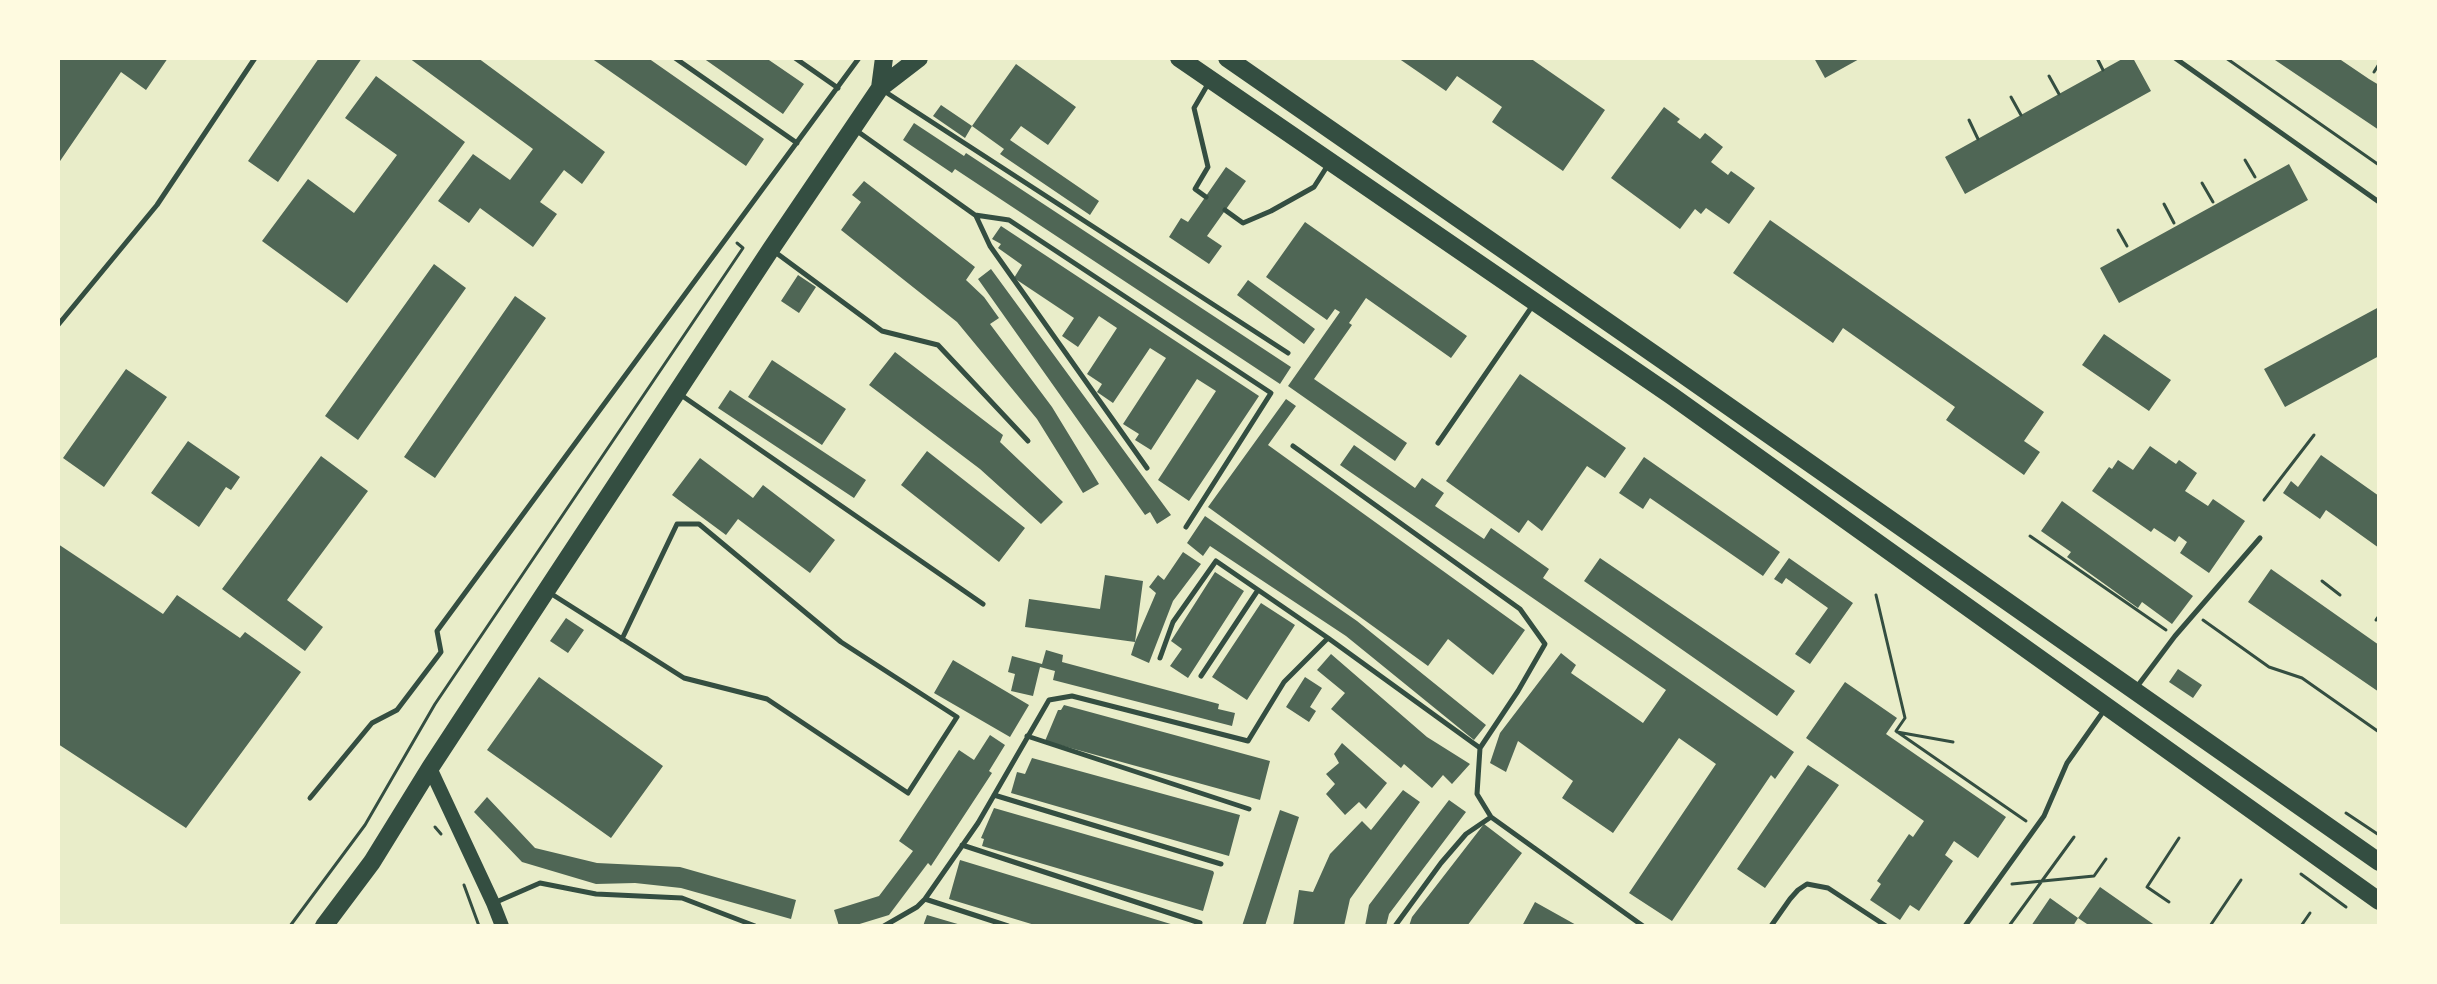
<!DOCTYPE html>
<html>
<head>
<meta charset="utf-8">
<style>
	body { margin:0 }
	#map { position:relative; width:2437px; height:984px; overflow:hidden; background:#e9edc9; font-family:"Alegreya Sans",sans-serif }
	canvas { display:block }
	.frame { position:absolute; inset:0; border:60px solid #fefae0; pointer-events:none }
</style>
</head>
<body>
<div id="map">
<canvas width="2437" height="984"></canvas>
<div class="frame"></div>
</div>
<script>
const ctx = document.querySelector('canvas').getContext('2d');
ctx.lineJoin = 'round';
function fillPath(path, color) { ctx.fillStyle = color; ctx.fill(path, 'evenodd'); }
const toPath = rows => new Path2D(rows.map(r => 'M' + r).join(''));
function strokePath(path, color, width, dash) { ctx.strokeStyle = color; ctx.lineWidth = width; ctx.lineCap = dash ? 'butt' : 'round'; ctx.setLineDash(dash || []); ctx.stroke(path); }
const building = toPath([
	[58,58,168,58,146,90,121,72,58,164],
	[319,58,362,58,278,182,248,161],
	[409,58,478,58,605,152,582,184,564,170,540,202,557,214,533,247,480,208,469,223,438,201,473,154,510,180,533,149],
	[591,58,648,58,764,139,746,166],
	[703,58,766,58,804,84,783,114],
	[1398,58,1530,58,1605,110,1563,171,1492,122,1502,107,1457,76,1446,91],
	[1814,58,1861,58,1825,78],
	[2124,58,2133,58,2151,91,1965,194,1945,157],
	[2272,58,2338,58,2369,79,2379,85,2379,130],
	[1016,64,1076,107,1048,145,1021,126,1010,140,1099,201,1090,215,1000,154,1004,149,972,126],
	[376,76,465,142,347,303,262,241,308,179,354,213,397,155,345,118],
	[941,105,972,126,965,138,933,116],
	[1664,107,1680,119,1677,122,1700,139,1705,133,1723,147,1711,162,1728,175,1731,171,1755,188,1729,224,1706,208,1701,214,1695,209,1680,229,1611,178],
	[914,123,964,156,966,153,1291,367,1280,384,955,169,952,173,903,140],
	[2289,164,2308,200,2119,303,2100,268],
	[1226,167,1246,181,1207,236,1222,246,1209,264,1169,237,1181,218,1188,222],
	[864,181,975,267,966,280,984,297,999,318,990,324,1052,407,1099,484,1083,493,1037,419,957,322,841,230,861,202,852,195],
	[1770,220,2044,412,2024,441,2040,452,2024,475,1946,420,1955,407,1843,328,1833,343,1733,273],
	[1305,222,1467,336,1451,358,1366,298,1349,323,1352,325,1314,379,1407,443,1395,461,1288,386,1340,312,1335,309,1327,320,1266,277],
	[1001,226,1259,396,1189,501,1158,480,1216,391,1197,379,1151,450,1135,440,1139,434,1123,424,1166,358,1150,348,1113,403,1097,392,1102,384,1087,374,1117,328,1099,316,1078,347,1062,336,1074,318,1014,278,1022,265,998,248,1001,244,992,239],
	[434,264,466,288,358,440,325,416],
	[991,269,1171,515,1157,524,1150,512,1145,515,978,279],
	[798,275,816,287,799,313,781,301],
	[1248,280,1315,329,1304,344,1237,295],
	[515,296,546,318,435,478,404,457],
	[2379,307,2379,356,2285,407,2264,369],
	[2104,334,2171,380,2149,411,2082,365],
	[895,352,1003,435,1000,442,1063,502,1041,524,980,469,869,385],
	[772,360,846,409,822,445,748,397],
	[126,369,167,397,104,487,63,458],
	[1520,374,1626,448,1605,478,1587,466,1542,531,1528,520,1519,533,1446,481],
	[730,390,866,480,854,498,718,408],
	[1286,399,1296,406,1268,445,1525,630,1493,675,1448,639,1428,666,1208,507],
	[188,441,240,477,231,490,226,487,199,527,151,493],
	[1354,445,1415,488,1422,478,1444,493,1435,506,1484,539,1491,528,1549,569,1543,578,1794,752,1775,779,1771,775,1672,921,1629,893,1716,764,1679,738,1613,833,1562,798,1573,781,1518,741,1506,772,1490,763,1500,733,1561,653,1576,665,1571,673,1643,723,1666,690,1340,465],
	[2150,446,2176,464,2179,460,2197,473,2185,491,2208,506,2213,499,2245,521,2209,573,2180,553,2187,542,2179,536,2175,542,2154,528,2151,532,2092,491,2109,467,2112,469,2118,460,2133,470],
	[927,451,1025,528,999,562,901,485],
	[2321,455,2379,496,2379,548,2326,510,2320,519,2283,493,2291,481,2298,487],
	[321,456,368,491,287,600,323,627,305,651,222,589],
	[1644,457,1780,552,1763,576,1650,498,1643,509,1619,493],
	[700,458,753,498,763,485,835,540,810,573,738,519,726,535,672,495],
	[2062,501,2193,596,2172,624,2142,602,2138,608,2067,557,2071,552,2041,531],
	[1205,516,1357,621,1486,725,1474,740,1346,636,1210,546,1203,556,1187,543],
	[58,544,163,614,177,595,240,638,245,632,301,672,186,828,58,744],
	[1183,552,1201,564,1173,601,1149,663,1131,655,1135,642,1025,627,1029,599,1100,609,1105,575,1143,581,1135,642,1156,593,1149,587,1158,575,1164,580],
	[1600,558,1795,691,1777,716,1584,581],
	[1789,558,1853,603,1810,664,1795,654,1828,608,1786,578,1782,584,1774,579],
	[2271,569,2379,645,2379,692,2248,602],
	[1215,572,1244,591,1188,678,1170,666,1182,649,1171,641],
	[1261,603,1295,625,1247,700,1212,677],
	[566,618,584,630,568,653,550,641],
	[1046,650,1063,655,1062,662,1219,704,1218,709,1235,713,1232,726,1053,680,1055,671,1040,667,1033,696,1011,691,1015,674,1008,672,1012,656,1042,664],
	[1331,654,1427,737,1470,764,1452,784,1443,775,1432,788,1404,764,1401,768,1331,709,1345,693,1317,670],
	[953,660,1029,705,1010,737,934,693],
	[2178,669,2202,685,2193,698,2169,682],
	[539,677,663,766,611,838,487,750],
	[1305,677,1322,688,1310,707,1316,711,1309,722,1286,707],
	[1845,682,1897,718,1886,734,2006,817,1978,858,1954,841,1945,855,1953,861,1919,911,1910,905,1900,920,1870,900,1881,884,1877,881,1909,834,1913,837,1924,821,1806,738],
	[1064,705,1270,761,1260,800,1045,741,1058,710,1061,710],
	[990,735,1005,745,989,771,992,773,931,866,928,863,889,915,853,926,839,926,834,910,879,896,913,851,899,841,959,750,974,760],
	[1342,743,1387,783,1366,809,1359,802,1345,815,1326,794,1335,784,1326,774,1339,763,1334,754],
	[1032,758,1240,815,1229,856,1011,793,1017,772,1025,774],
	[1808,765,1839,785,1765,888,1737,869],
	[1403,790,1420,802,1350,899,1344,926,1293,926,1299,890,1313,892,1330,854,1362,821,1371,830],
	[487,797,535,848,597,863,680,867,796,900,791,919,681,888,635,883,596,884,522,862,474,812],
	[1449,800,1466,812,1389,914,1386,926,1365,926,1369,905],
	[994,808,1213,871,1214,873,1203,911,982,846,984,839,981,838],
	[1280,810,1299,817,1265,926,1242,926],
	[1484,824,1522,853,1467,926,1409,926,1412,917],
	[960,860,1174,925,1174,926,1038,926,949,899],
	[2100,887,2130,908,2156,926,2090,926,2078,918],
	[2050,898,2078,918,2073,926,2031,926],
	[1535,902,1578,926,1522,926],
	[927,915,961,925,961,926,923,926]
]);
const path = toPath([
	[2097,58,2103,70],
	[2226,58,2379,165],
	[2374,72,2379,64],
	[2049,76,2059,94],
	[2011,97,2021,115],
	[1969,120,1978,139],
	[2245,160,2255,177],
	[2202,183,2213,202],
	[2164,204,2174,223],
	[2118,230,2127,246],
	[2264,500,2314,435],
	[2030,536,2166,630],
	[2322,581,2340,595],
	[1876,595,1905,718,1896,731,2026,821],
	[2203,620,2269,667,2302,678,2379,732],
	[2376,620,2379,616],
	[1897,732,1953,742],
	[2346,813,2379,835],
	[435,827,441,834],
	[2301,874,2346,907],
	[2012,884,2094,876,2106,859],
	[464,885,479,926],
	[2169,902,2147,887,2179,838],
	[290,926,365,825,435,704,743,248,737,243],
	[2009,926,2074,837],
	[2210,926,2241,880],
	[2301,926,2310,913]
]);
const service = toPath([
	[675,58,797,143],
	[795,58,838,88],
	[2175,58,2379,202],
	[884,91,1288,353],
	[857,131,975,215,1009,220,1271,393,1186,527],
	[1206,197,1195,189,1208,167,1194,108,1208,84],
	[1225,210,1243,223,1271,211,1314,187,1328,165],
	[976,216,990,246,1147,468],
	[775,252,882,331,938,345,1028,441],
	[58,325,157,205,255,58],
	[681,395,983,604],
	[1438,443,1533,305],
	[1293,446,1520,609,1545,644,1518,691,1480,748,1477,794,1491,817,1643,926],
	[550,593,684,678,767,699,908,793,957,717,841,642,699,524,677,524,622,639],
	[1160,658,1173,622,1216,561,1328,638],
	[1201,676,1258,590],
	[2136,688,2175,636,2260,538],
	[1027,736,1249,809],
	[994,795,1221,864],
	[310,798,372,723,397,710,441,652,437,631,859,58],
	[962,845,1200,923],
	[925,899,1008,926],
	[494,903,540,883,596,894,682,898,755,926],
	[884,926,917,907,925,899,978,823,1049,700,1072,696,1248,741,1284,682,1328,638,1480,748],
	[1395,926,1441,863,1466,834,1491,817],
	[1771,926,1790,899,1798,890,1807,884,1828,888,1886,926],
	[1965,926,2044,816,2067,763,2105,709]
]);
const tertiary = toPath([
	[430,768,493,903,502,926]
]);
const primary = toPath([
	[1179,58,1672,396,2379,901],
	[1227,58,1661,359,2379,862],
	[880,88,884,58],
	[324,926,372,862,430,768,546,591,771,249,880,88,919,58]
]);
fillPath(building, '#4f6655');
strokePath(path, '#344e41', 3);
strokePath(service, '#344e41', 5);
strokePath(tertiary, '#344e41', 14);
strokePath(primary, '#344e41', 18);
</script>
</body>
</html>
